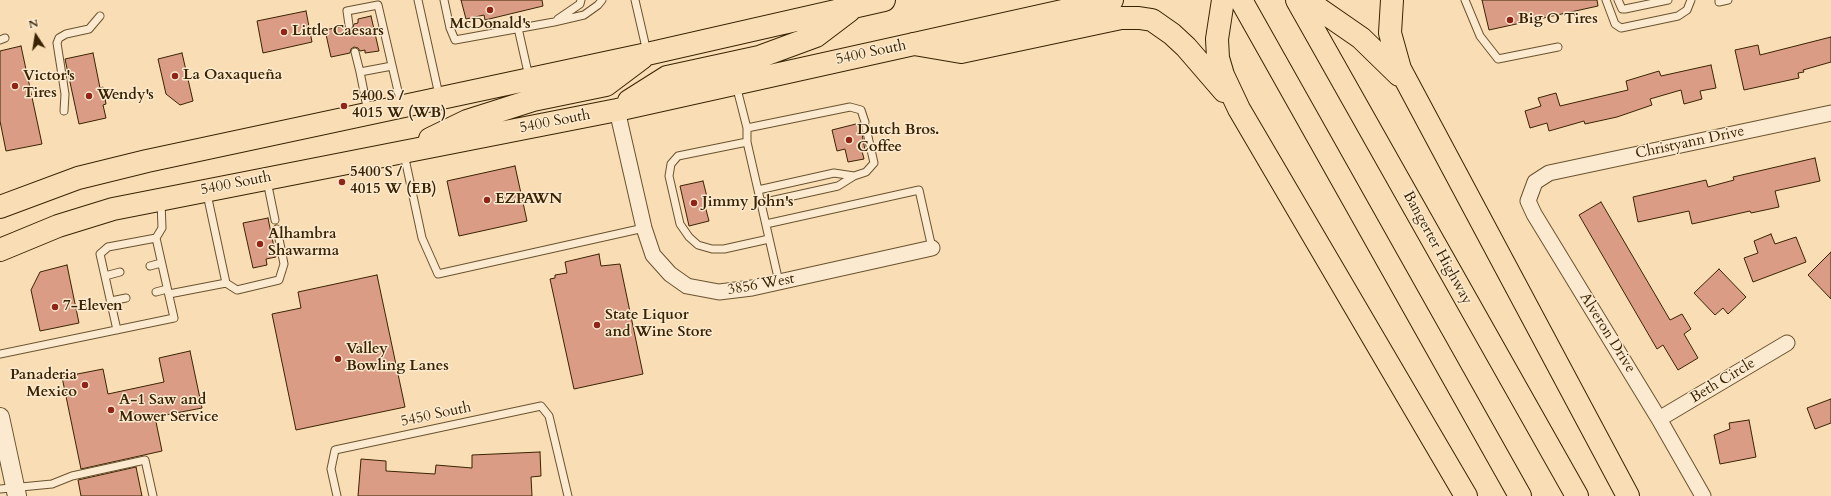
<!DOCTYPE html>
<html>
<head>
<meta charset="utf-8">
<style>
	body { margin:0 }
	#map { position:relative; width:1831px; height:496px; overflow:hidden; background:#f9deb5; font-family:Cardo,serif }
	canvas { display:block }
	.north { position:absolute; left:16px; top:16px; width:40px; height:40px; -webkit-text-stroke:3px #fbeacf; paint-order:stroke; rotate:348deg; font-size:11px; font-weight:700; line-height:16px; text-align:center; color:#392302 }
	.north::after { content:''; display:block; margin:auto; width:14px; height:18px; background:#392302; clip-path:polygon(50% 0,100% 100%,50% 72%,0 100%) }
</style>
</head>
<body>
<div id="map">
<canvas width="1831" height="496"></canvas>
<div class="north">N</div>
</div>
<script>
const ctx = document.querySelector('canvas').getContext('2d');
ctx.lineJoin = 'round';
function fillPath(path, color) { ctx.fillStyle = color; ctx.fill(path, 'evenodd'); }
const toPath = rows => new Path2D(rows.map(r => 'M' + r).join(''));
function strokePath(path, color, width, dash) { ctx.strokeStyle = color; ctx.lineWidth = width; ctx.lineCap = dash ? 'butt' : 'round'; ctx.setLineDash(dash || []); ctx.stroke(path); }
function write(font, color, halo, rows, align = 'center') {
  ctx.font = font + ' Cardo,serif'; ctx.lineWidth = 3; ctx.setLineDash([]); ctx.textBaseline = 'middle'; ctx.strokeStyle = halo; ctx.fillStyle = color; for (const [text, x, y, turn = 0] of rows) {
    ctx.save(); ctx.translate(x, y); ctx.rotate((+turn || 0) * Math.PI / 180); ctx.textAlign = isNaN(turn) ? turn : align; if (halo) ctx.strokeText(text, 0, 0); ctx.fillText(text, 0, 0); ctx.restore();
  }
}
const building = toPath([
	[461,0,542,0,543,6,485,20,484,15,466,19,461,0],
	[1482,0,1597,0,1598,6,1489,30,1482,0],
	[306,11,312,42,263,53,257,21,306,11],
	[371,16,379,51,365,53,365,50,360,51,358,48,354,47,351,49,350,53,331,57,325,30,344,26,347,29,350,30,353,27,354,24,358,23,358,19,371,16],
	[1831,37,1831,62,1803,70,1804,72,1798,73,1799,78,1744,90,1735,50,1758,45,1760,55,1831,37],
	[21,46,42,144,6,151,0,121,0,51,21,46],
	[93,53,100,88,103,87,106,104,103,105,106,118,79,124,65,59,93,53],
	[182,53,193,101,180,105,166,94,158,59,182,53],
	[1711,65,1716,88,1700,91,1702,99,1684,104,1681,90,1650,99,1652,105,1617,117,1585,124,1584,121,1549,131,1547,123,1530,128,1525,111,1541,106,1538,98,1556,93,1560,106,1628,90,1626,81,1659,71,1661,76,1711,65],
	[860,123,865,150,862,151,864,159,848,162,845,149,837,151,832,130,860,123],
	[1815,158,1820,181,1775,191,1779,207,1751,213,1750,211,1692,224,1689,211,1638,222,1633,197,1706,180,1708,187,1734,180,1733,177,1815,158],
	[515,166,527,221,459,236,447,181,515,166],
	[703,181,707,197,703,198,709,221,689,226,680,186,703,181],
	[1601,202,1670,320,1682,314,1691,329,1684,334,1698,358,1678,370,1663,345,1657,349,1579,215,1601,202],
	[268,218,276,257,266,259,267,265,253,268,243,223,268,218],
	[1771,234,1775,244,1796,237,1806,262,1753,282,1744,258,1758,253,1754,241,1771,234],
	[1831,252,1831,299,1808,275,1831,252],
	[599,254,601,266,620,264,643,374,574,389,550,279,555,278,555,275,567,273,565,262,599,254],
	[67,265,79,323,40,331,31,290,40,272,67,265],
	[1719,269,1746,297,1728,314,1723,308,1715,315,1694,293,1719,269],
	[377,275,405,407,296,430,272,314,301,308,298,292,377,275],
	[190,351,202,408,155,417,162,451,81,469,62,377,103,369,108,394,164,382,159,358,190,351],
	[1831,399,1831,423,1815,429,1807,408,1831,399],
	[1749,420,1756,457,1720,464,1714,435,1730,429,1729,423,1749,420],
	[540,452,541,476,531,477,532,496,358,496,361,459,386,461,386,471,435,474,436,465,472,468,472,455,540,452],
	[136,467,142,496,81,496,78,480,136,467]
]);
const service = toPath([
	[418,0,439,95],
	[444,0,450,28,455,40,554,22,584,15,598,5,602,0],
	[635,0,647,52],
	[1465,0,1480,36,1498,59,1558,47],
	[1606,0,1615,24,1621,28,1678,16,1687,10,1691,0],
	[1618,0,1622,9,1625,9,1668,0],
	[1719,0,1719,2,1728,0],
	[558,19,580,4,581,0],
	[349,25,347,11,378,5,401,104],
	[518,28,529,77],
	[0,40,5,38],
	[355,52,360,72],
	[736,85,747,128,747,142,779,282],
	[64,111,65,94,57,43,59,38,66,34,89,29,100,16],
	[368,112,360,72,392,66],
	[747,128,850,107,861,110,865,122],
	[747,142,678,156,671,164,669,176,680,224,689,237,698,245,712,249,724,249,769,239],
	[404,154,422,238,438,274,644,228],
	[267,181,275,220],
	[758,190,834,173,854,176],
	[207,194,226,283,237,290,279,280,284,264,277,229],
	[761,203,838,186,854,176,866,172,874,163,866,128],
	[766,224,919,190,932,248],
	[150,266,161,263],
	[105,276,120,272],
	[156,292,167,289],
	[169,294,226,283],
	[111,301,126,298],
	[117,330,100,254,108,247,156,238],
	[0,354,174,318,156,238,162,228,161,201],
	[0,489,52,484,72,476,145,460,153,496],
	[337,496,331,469,335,450,541,406,549,416,568,496]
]);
const minor = toPath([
	[617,110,644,228,653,255,670,274,687,286,719,292,752,288,932,248],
	[1659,419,1787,343],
	[1703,496,1659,419,1534,214,1528,201,1535,182,1549,173,1831,113]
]);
const tertiary = toPath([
	[0,417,17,496]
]);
const primary = toPath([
	[629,101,667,77,759,57,816,36,849,11],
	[430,139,467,121,533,100,606,85,642,58],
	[0,207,78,178,147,161,647,54,884,0],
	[0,250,58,226,113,209,617,110,1112,0]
]);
const motorway = toPath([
	[1223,0,1217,39,1218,58,1223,75,1239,109,1466,496],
	[1241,0,1520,496],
	[1297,0,1577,496],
	[1300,0,1319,9,1361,38,1399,75],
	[1392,0,1390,33,1400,69,1628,496],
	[914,44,961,52,1121,18,1139,18,1152,20,1172,34,1186,47,1224,91]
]);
const markers = [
	[490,10,4,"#8f2418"],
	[1510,20,4,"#8f2418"],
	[284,32,4,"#8f2418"],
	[175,76,4,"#8f2418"],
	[15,86,4,"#8f2418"],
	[89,96,4,"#8f2418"],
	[344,106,4,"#8f2418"],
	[849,140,4,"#8f2418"],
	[342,182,4,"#8f2418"],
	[487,200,4,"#8f2418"],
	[694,203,4,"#8f2418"],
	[260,244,4,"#8f2418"],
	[55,307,4,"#8f2418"],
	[597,325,4,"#8f2418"],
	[338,359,4,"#8f2418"],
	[85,385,4,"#8f2418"],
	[111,410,4,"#8f2418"]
];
const poiNames = [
	["Big O Tires",1518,20],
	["McDonald's",490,25,"center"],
	["Little Caesars",292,32],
	["La Oaxaqueña",183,76],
	["Victor's",23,77],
	["Tires",23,94],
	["Wendy's",97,96],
	["5400 S /",352,97],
	["4015 W (WB)",352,114],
	["Dutch Bros.",857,131],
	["Coffee",857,148],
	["5400 S /",350,173],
	["4015 W (EB)",350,190],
	["EZPAWN",495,200],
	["Jimmy John's",702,203],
	["Alhambra",268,235],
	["Shawarma",268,252],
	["7-Eleven",63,307],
	["State Liquor",605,316],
	["and Wine Store",605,333],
	["Valley",346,350],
	["Bowling Lanes",346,367],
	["Panaderia",77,376,"right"],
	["Mexico",77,393,"right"],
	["A-1 Saw and",119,401],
	["Mower Service",119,418]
];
const streetNames = [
	["5400 South",871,53,-12],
	["5400 South",555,122,-11],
	["Christyann Drive",1690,143,-12],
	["5400 South",236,184,-11],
	["Bangerter Highway",1437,248,61],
	["3856 West",761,285,-10],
	["Alveron Drive",1607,333,58],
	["Beth Circle",1723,381,-31],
	["5450 South",436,415,-12]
];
fillPath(building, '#db9c86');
strokePath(building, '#392302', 1);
strokePath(service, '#69522f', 9);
strokePath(minor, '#69522f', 17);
strokePath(tertiary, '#69522f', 20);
strokePath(primary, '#392302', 24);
strokePath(motorway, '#392302', 24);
strokePath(service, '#fbeacf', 7);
strokePath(minor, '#fbeacf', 15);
strokePath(tertiary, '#fbeacf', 18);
strokePath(primary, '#f9deb5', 22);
strokePath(motorway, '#f9deb5', 22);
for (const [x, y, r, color] of markers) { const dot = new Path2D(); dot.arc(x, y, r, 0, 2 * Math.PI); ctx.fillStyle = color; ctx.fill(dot); strokePath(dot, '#fbeacf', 1.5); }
write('bold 15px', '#392302', '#fbeacf', poiNames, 'left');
write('15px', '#392302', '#fbeacf', streetNames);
</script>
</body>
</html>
